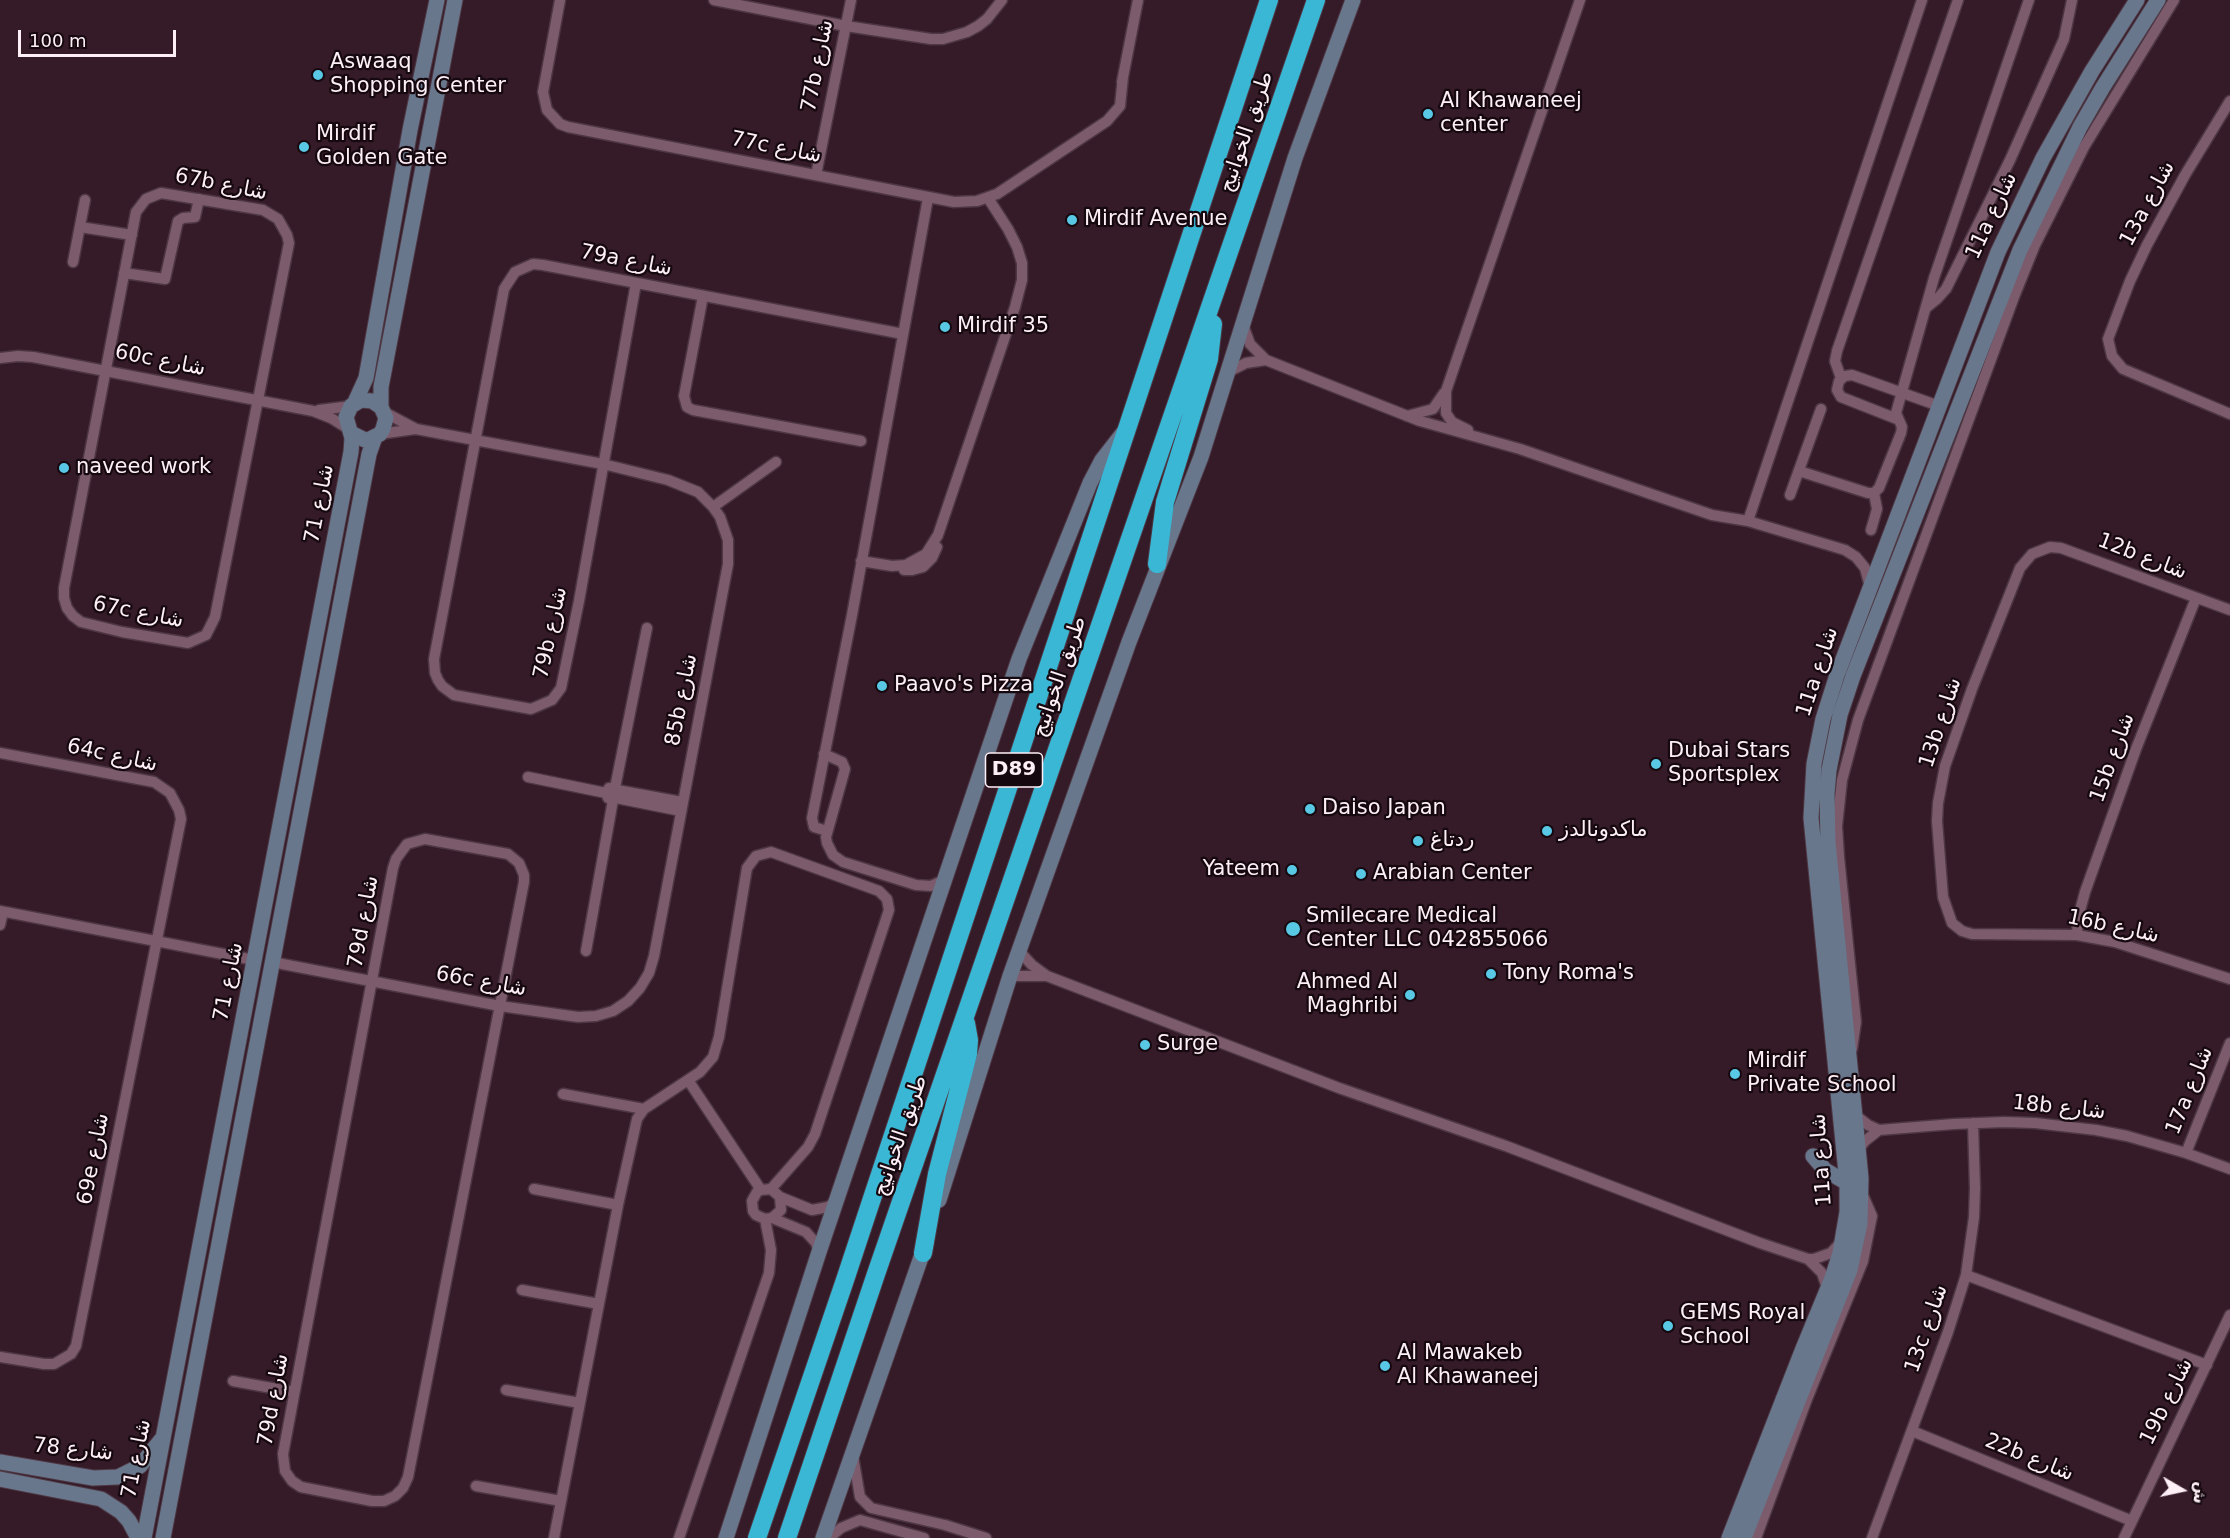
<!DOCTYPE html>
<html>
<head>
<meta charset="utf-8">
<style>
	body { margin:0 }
	#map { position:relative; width:2230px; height:1538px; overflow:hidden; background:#351a28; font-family:"DejaVu Sans","Noto Sans Arabic",sans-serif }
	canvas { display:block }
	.north { position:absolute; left:2152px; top:1460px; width:60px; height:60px; -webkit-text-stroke:4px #15090f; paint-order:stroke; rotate:99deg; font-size:16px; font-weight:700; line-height:24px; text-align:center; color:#feeef6 }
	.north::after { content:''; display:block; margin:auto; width:21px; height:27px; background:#feeef6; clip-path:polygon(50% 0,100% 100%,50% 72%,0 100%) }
	.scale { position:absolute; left:18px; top:30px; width:158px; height:27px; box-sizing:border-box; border:3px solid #feeef6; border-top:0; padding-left:8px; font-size:18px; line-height:21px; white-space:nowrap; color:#feeef6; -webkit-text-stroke:4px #15090f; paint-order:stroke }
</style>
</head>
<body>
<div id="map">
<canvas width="2230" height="1538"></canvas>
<div class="north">ش</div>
<div class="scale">100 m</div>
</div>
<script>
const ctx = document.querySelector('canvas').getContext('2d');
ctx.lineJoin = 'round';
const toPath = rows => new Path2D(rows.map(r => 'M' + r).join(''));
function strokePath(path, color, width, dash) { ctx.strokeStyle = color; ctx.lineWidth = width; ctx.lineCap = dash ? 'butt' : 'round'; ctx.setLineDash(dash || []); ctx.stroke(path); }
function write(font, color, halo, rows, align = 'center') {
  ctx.font = font + ' "DejaVu Sans","Noto Sans Arabic",sans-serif'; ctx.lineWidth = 4.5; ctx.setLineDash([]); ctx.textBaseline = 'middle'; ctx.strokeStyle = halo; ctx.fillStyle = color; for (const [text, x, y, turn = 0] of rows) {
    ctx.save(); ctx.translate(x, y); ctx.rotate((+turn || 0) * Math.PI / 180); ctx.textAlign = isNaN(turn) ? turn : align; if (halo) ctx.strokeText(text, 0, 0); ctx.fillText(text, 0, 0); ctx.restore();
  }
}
const street = toPath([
	[560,0,543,92,547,110,560,124,568,127,954,202,977,201,997,194,1107,121,1120,106,1123,77],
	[714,0,846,26,931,39,943,39,967,32,978,26,987,19,1002,0],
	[1122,82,1138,0],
	[2230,101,2185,175,2147,245,2130,281,2108,339,2112,356,2123,369,2230,414],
	[816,175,851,0],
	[161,193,263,210,278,219,287,235,289,243,215,617,206,635,188,643,122,632,81,622,73,616,67,608,64,598,64,588,136,212,146,199,161,193],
	[80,227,132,235],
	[73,262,85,200],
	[124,273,165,279,178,221,183,218,195,217,199,199],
	[636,283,579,601,561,688,552,700,531,709,454,695,442,686,438,680,435,673,434,659,504,289,515,272,533,264,543,265,903,334],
	[703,296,684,396,687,407,693,410,861,441],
	[1926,308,1937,299,1946,289,2010,160,2064,39,2072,0],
	[1243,325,1250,344,1266,360,1420,421,1520,449,1712,515,1748,521,1845,550,1856,557,1865,568,1870,587],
	[0,358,18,356,33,357,313,411,331,418,347,428],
	[1228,372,1246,363,1266,360],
	[1841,378,1835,361,1837,351,1958,0],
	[319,410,351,406],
	[1407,416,1433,409,1444,393],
	[1897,419,1841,397,1837,390,1839,381,1845,376,1852,375,1939,406],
	[1468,430,1452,422,1446,413,1446,391,1580,0],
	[380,434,415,429],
	[1799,471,1868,493,1874,493,1879,488,1901,433,1902,427,1896,413,1934,278,2029,0],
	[1790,495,1821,409],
	[713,507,776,462],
	[1748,521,1922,0],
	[1871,530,1877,509,1874,493],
	[861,561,892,566,906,565,926,554,938,535,1015,307,1022,280,1022,263,1017,247,1008,229,988,198],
	[904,570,912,570,923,567,932,558,937,547],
	[2230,610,2061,548,2050,547,2032,554,2020,568,1972,689,1945,766,1938,803,1937,821,1943,897,1952,923,1962,931,1972,934,2077,935,2115,942,2230,979],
	[0,753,154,782,170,793,179,810,181,819,76,1346,71,1354,54,1364,44,1364,0,1357],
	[824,754,842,762,845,769,826,837,827,843,833,855,843,862,916,885,931,886,944,880],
	[528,777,606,793,608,798,612,800,618,796,615,788,609,788,606,793],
	[615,788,647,628],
	[617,790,682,802],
	[616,798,681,811],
	[827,831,814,827,812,818,852,615,928,198],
	[425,839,508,854,519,863,524,875,524,882,408,1477,403,1488,395,1496,384,1501,372,1501,301,1487,292,1481,285,1471,283,1454,393,868,396,859,407,844,425,839],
	[0,911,254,960],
	[0,925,3,912],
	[2077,935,2078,918,2085,892,2136,749,2196,598],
	[586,951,613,800],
	[1019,951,1032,965,1047,976,1339,1088,1506,1146,1760,1243,1808,1259,1814,1259,1831,1253,1842,1241],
	[272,962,500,1006,578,1017,596,1016,613,1011,628,1001,640,988,649,973,654,956,728,564,728,540,720,517,713,507,698,492,668,480,603,464,416,429,384,412],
	[1010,976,1047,976],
	[1852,1049,1856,1022,1839,857,1837,826,1842,780,1858,720,2014,297,2035,245,2084,147,2174,0],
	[688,1080,761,1190],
	[563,1094,644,1109],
	[1854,1114,1868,1125,1879,1130],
	[1858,1150,1865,1141,1879,1130,1954,1124,2004,1122,2035,1123,2096,1130,2127,1136,2186,1153,2230,1169],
	[2186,1153,2230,1043],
	[534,1189,618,1205],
	[780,1197,812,1210,828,1207,837,1201],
	[772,1218,781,1210,780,1197,771,1189,761,1190,757,1192,752,1201,753,1211,756,1215,765,1219,772,1218,806,1232,816,1243,819,1252],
	[1808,1259,1822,1273,1828,1291],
	[1966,1275,2207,1365],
	[522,1290,599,1304],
	[233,1381,294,1392],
	[506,1390,580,1403],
	[1912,1431,2132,1521],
	[853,1456,860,1497,871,1508,945,1525,986,1538],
	[476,1486,561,1501],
	[554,1538,618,1205,637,1119,644,1109,700,1072,713,1057,719,1037,747,868,756,856,771,852,879,891,887,899,889,910,815,1134,808,1147,771,1189],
	[679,1538,769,1273,771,1250,765,1219],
	[829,1538,841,1528,860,1520,924,1538],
	[1756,1538,1807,1399,1863,1261,1872,1216,1862,1193],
	[1872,1538,1948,1332,1966,1275,1974,1217,1975,1188,1973,1123],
	[2124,1538,2230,1315]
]);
const secondary = toPath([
	[355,402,366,378,410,130,437,0],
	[381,407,381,387,455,0],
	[1813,1156,1825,1170,1847,1183],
	[939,1200,1010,976,1129,642,1201,457,1295,158,1353,0],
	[0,1462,93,1478,118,1477,140,1466,161,1440],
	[0,1479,101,1499,121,1512,129,1521,138,1538],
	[144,1538,351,452,352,438,346,417,351,406,361,400,372,401,381,407,386,418,383,429,380,434,370,439,365,440,351,433],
	[163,1538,369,454,375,437],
	[726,1538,819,1252,1019,659,1090,483,1102,460,1123,433],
	[823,1538,926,1243],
	[1729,1538,1802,1351,1832,1278,1840,1253,1847,1212,1847,1183,1811,818,1814,764,1823,719,1837,675,1998,252,2043,158,2092,71,2137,0],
	[1744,1538,1850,1270,1860,1224,1861,1178,1828,842,1827,794,1829,770,1840,715,1853,676,2020,250,2080,127,2103,87,2158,0]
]);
const highway = toPath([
	[1157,564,1165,502,1209,359,1213,324],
	[923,1253,937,1174,968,1054,969,1040,966,1023],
	[757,1538,845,1280,1269,0],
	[787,1538,876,1274,1316,0]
]);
const markers = [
	[318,75,6,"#59c8e5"],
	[1428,114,6,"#59c8e5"],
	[304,147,6,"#59c8e5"],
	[1072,220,6,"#59c8e5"],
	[945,327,6,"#59c8e5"],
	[64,468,6,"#59c8e5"],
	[882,686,6,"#59c8e5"],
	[1656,764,6,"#59c8e5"],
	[1310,809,6,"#59c8e5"],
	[1547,831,6,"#59c8e5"],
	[1418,841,6,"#59c8e5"],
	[1292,870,6,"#59c8e5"],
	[1361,874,6,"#59c8e5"],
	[1293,929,8,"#59c8e5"],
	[1491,974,6,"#59c8e5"],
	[1410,995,6,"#59c8e5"],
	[1145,1045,6,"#59c8e5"],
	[1735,1074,6,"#59c8e5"],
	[1668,1326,6,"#59c8e5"],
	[1385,1366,6,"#59c8e5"]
];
const shields = [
	[1014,770,57]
];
const shieldNames = [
	["D89",1014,770]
];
const poiNames = [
	["Aswaaq",330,63],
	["Shopping Center",330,87],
	["Al Khawaneej",1440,102],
	["center",1440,126],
	["Mirdif",316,135],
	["Golden Gate",316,159],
	["Mirdif Avenue",1084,220],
	["Mirdif 35",957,327],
	["naveed work",76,468],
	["Paavo's Pizza",894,686],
	["Dubai Stars",1668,752],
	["Sportsplex",1668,776],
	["Daiso Japan",1322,809],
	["ماكدونالدز",1559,831],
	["ردتاغ",1430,841],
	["Yateem",1280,870,"right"],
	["Arabian Center",1373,874],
	["Smilecare Medical",1306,917],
	["Center LLC 042855066",1306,941],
	["Tony Roma's",1503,974],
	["Ahmed Al",1398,983,"right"],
	["Maghribi",1398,1007,"right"],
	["Surge",1157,1045],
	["Mirdif",1747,1062],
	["Private School",1747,1086],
	["GEMS Royal",1680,1314],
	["School",1680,1338],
	["Al Mawakeb",1397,1354],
	["Al Khawaneej",1397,1378]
];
const streetNames = [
	["77b شارع",818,66,-79],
	["طريق الخوانيج",1247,132,-71],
	["77c شارع",776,148,11],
	["67b شارع",221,185,11],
	["13a شارع",2148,204,-62],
	["11a شارع",1992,216,-65],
	["79a شارع",626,261,11],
	["60c شارع",160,361,11],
	["شارع 71",320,504,-79],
	["12b شارع",2142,557,21],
	["67c شارع",138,613,11],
	["79b شارع",551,633,-78],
	["11a شارع",1818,672,-72],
	["طريق الخوانيج",1060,677,-71],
	["85b شارع",682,700,-79],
	["13b شارع",1941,723,-72],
	["64c شارع",112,756,12],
	["15b شارع",2113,758,-70],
	["79d شارع",364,922,-80],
	["16b شارع",2113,927,12],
	["شارع 71",229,982,-79],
	["66c شارع",481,982,10],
	["17a شارع",2190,1091,-68],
	["18b شارع",2059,1108,6],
	["طريق الخوانيج",901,1136,-71],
	["69e شارع",94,1159,-79],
	["11a شارع",1822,1160,-94],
	["13c شارع",1927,1329,-71],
	["79d شارع",274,1400,-80],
	["19b شارع",2167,1402,-64],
	["شارع 78",73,1450,6],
	["22b شارع",2029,1458,22],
	["شارع 71",137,1459,-79]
];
strokePath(street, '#4d3743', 13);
strokePath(secondary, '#4d3743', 17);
strokePath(highway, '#4d3743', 20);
strokePath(street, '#7c5b6c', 10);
strokePath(secondary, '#68778c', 15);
strokePath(highway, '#39b7d5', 18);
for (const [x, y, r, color] of markers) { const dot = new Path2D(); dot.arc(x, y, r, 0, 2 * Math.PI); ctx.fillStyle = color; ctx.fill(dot); strokePath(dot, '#15090f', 2); }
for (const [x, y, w] of shields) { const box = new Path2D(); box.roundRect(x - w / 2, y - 17, w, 34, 4.5); ctx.fillStyle = '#15090f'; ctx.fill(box); strokePath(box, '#feeef6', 1.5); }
write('bold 20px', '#feeef6', null, shieldNames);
write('21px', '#feeef6', '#15090f', poiNames, 'left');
write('21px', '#feeef6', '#15090f', streetNames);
</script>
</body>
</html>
